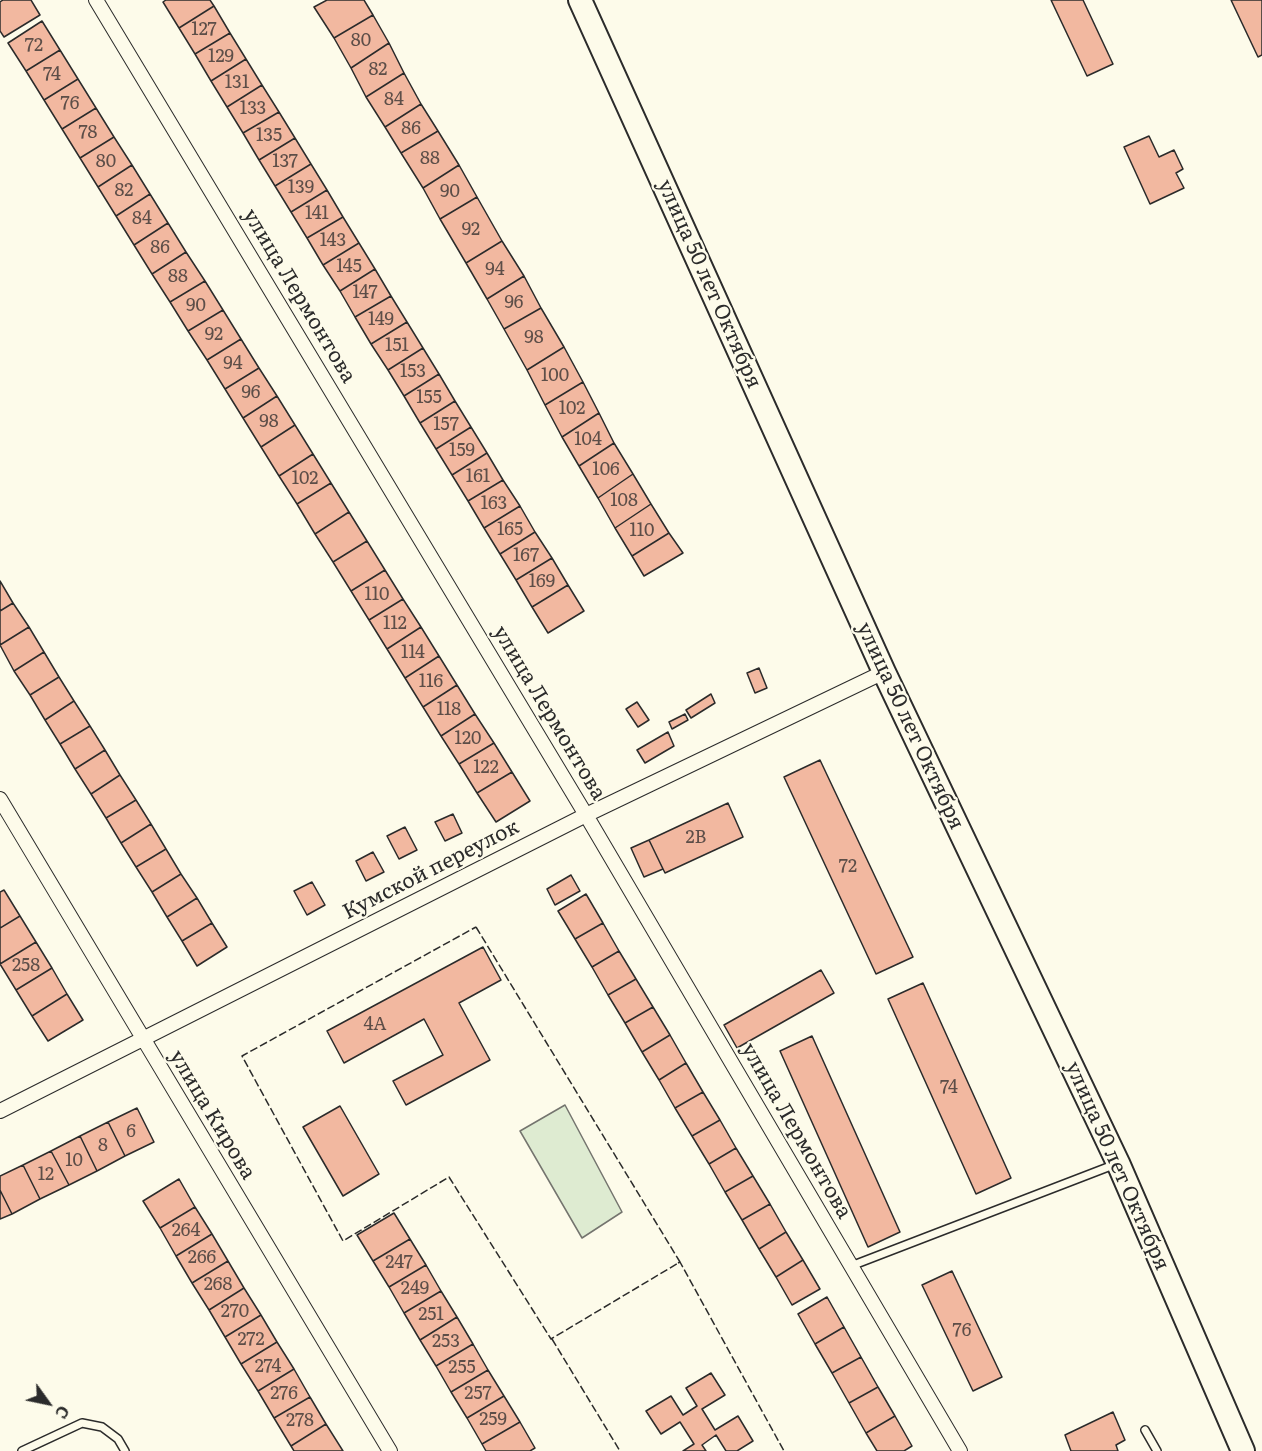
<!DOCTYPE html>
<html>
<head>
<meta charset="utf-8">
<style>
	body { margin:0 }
	#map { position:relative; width:1262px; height:1451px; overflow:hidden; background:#fdfbea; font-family:Literata,serif }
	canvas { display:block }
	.north { position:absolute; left:18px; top:1373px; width:60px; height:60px; -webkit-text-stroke:4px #fdfbea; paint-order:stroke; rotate:123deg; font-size:16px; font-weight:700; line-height:24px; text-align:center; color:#2b2b2b }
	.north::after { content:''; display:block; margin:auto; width:21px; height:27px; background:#2b2b2b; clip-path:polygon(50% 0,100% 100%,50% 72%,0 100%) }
</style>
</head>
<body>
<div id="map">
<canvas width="1262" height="1451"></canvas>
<div class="north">С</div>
</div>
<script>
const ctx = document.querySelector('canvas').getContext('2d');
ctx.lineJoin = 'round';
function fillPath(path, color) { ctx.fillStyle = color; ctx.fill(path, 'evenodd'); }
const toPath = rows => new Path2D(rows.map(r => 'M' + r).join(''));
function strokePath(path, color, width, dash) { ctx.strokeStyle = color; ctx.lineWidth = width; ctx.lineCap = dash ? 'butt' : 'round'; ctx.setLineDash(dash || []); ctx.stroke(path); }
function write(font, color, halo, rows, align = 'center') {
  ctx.font = font + ' Literata,serif'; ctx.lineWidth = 4.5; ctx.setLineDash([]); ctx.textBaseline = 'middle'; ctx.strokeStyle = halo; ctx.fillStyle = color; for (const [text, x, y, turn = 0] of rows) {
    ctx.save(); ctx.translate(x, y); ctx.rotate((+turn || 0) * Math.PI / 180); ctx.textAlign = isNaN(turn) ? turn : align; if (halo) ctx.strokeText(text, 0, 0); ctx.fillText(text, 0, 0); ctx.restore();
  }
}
const green = toPath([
	[565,1105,622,1212,582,1238,520,1131,565,1105]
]);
const building = toPath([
	[3,0,31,0,40,15,4,37,0,31,0,2,3,0],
	[166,0,210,0,214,6,179,28,163,2,166,0],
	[327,0,364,0,373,15,334,38,314,7,327,0],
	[1051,0,1083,0,1113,64,1087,76,1051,0],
	[1231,0,1262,0,1262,55,1258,57,1231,0],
	[214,6,230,33,195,54,179,28,214,6],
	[373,15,389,43,351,68,334,38,373,15],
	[42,21,60,50,26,71,8,43,42,21],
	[230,33,246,59,211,81,195,54,230,33],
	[389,43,404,73,366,97,351,68,389,43],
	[60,50,78,79,44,100,26,71,60,50],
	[246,59,262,85,227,107,211,81,246,59],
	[404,73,421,104,385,127,366,97,404,73],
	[78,79,96,108,62,129,44,100,78,79],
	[262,85,279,112,243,133,227,107,262,85],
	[421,104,438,131,401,153,385,127,421,104],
	[96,108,114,137,80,158,62,129,96,108],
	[279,112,295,138,259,160,243,133,279,112],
	[438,131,459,165,423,188,401,153,438,131],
	[1149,136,1159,157,1174,150,1183,169,1176,173,1184,188,1150,204,1124,147,1149,136],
	[114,137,132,165,98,187,80,158,114,137],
	[295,138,311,164,275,186,259,160,295,138],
	[311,164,327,190,291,212,275,186,311,164],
	[132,165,150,194,116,216,98,187,132,165],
	[459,165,477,197,440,219,423,188,459,165],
	[327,190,343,217,307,238,291,212,327,190],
	[150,194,168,223,134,245,116,216,150,194],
	[477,197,502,241,466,263,440,219,477,197],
	[343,217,359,243,323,265,307,238,343,217],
	[168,223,186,252,152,274,134,245,168,223],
	[502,241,524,276,487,299,466,263,502,241],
	[359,243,375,269,340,291,323,265,359,243],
	[186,252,205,281,170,302,152,274,186,252],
	[375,269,391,296,355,317,340,291,375,269],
	[524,276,541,308,504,329,487,299,524,276],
	[205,281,223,310,188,331,170,302,205,281],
	[391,296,407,322,371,344,355,317,391,296],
	[541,308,564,347,527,370,504,329,541,308],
	[223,310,241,339,207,360,188,331,223,310],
	[407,322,423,348,388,370,371,344,407,322],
	[241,339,259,368,225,389,207,360,241,339],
	[564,347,583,382,545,405,527,370,564,347],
	[423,348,439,374,404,396,388,370,423,348],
	[259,368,277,396,243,418,225,389,259,368],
	[439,374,455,401,420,423,404,396,439,374],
	[583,382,599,413,562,437,545,405,583,382],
	[277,396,295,425,261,447,243,418,277,396],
	[455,401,471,427,436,449,420,423,455,401],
	[599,413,614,443,579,466,562,437,599,413],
	[295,425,313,454,279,476,261,447,295,425],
	[471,427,487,453,452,475,436,449,471,427],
	[614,443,633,474,598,498,579,466,614,443],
	[487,453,503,480,468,501,452,475,487,453],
	[313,454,331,483,297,504,279,476,313,454],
	[633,474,651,504,615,528,598,498,633,474],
	[503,480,520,506,484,528,468,501,503,480],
	[331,483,349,512,315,534,297,504,331,483],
	[651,504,669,533,632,556,615,528,651,504],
	[520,506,535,532,500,554,484,528,520,506],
	[349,512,367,541,333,562,315,534,349,512],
	[535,532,552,558,516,580,500,554,535,532],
	[669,533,683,553,644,576,632,556,669,533],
	[367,541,385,570,351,591,333,562,367,541],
	[552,558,568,585,532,607,516,580,552,558],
	[385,570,403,599,369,620,351,591,385,570],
	[0,581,13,603,0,611,0,581],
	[568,585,584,611,548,633,532,607,568,585],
	[403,599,421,627,387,649,369,620,403,599],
	[13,603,29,627,0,645,0,611,13,603],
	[29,627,44,652,14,671,0,645,29,627],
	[421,627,439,656,405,678,387,649,421,627],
	[44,652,59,677,30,695,14,671,44,652],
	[439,656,457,685,423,707,405,678,439,656],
	[759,668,767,688,755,693,747,673,759,668],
	[59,677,74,701,45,720,30,695,59,677],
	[457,685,475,714,441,736,423,707,457,685],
	[711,694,715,703,691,718,686,710,711,694],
	[74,701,90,726,60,744,45,720,74,701],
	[637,702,649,720,638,727,626,709,637,702],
	[475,714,494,743,459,764,441,736,475,714],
	[685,714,688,720,672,729,669,722,685,714],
	[90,726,105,750,75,769,60,744,90,726],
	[668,732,674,746,645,763,637,750,668,732],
	[494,743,512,772,477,793,459,764,494,743],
	[105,750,120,775,91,794,75,769,105,750],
	[820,760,913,957,876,974,784,777,820,760],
	[512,772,530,801,496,822,477,793,512,772],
	[120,775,136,800,106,818,91,794,120,775],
	[136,800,151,824,121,843,106,818,136,800],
	[728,803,743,837,665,873,649,840,728,803],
	[453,814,462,833,445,841,435,822,453,814],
	[151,824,166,849,136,867,121,843,151,824],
	[405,827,417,850,399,859,387,836,405,827],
	[649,840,663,869,644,877,631,848,649,840],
	[166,849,181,874,152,892,136,867,166,849],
	[373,852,384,872,366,881,356,861,373,852],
	[181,874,197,898,167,917,152,892,181,874],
	[571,875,580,891,555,905,547,889,571,875],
	[312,882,325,905,307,915,294,891,312,882],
	[4,890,20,916,0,928,0,892,4,890],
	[586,894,603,923,575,939,558,911,586,894],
	[197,898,212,923,182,941,167,917,197,898],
	[20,916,36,942,0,964,0,928,20,916],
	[212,923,227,947,197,966,182,941,212,923],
	[603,923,619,951,592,967,575,939,603,923],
	[36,942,52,968,16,990,0,964,36,942],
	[483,947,501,980,459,1003,490,1060,406,1105,393,1081,443,1055,424,1019,344,1063,327,1031,483,947],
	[619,951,636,979,608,995,592,967,619,951],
	[52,968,67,994,32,1016,16,990,52,968],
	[821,970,834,993,737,1048,724,1025,821,970],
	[636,979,653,1007,625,1023,608,995,636,979],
	[923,983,1011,1178,976,1194,888,999,923,983],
	[67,994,83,1020,48,1041,32,1016,67,994],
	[653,1007,670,1035,642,1052,625,1023,653,1007],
	[670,1035,686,1063,659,1080,642,1052,670,1035],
	[812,1036,900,1232,868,1247,780,1051,812,1036],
	[686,1063,703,1092,675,1108,659,1080,686,1063],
	[703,1092,720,1120,692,1136,675,1108,703,1092],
	[340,1106,379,1174,343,1196,303,1127,340,1106],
	[137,1108,154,1142,125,1156,108,1122,137,1108],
	[720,1120,736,1148,709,1164,692,1136,720,1120],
	[108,1122,125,1156,97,1171,80,1136,108,1122],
	[80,1136,97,1171,69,1185,51,1151,80,1136],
	[736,1148,753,1176,725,1192,709,1164,736,1148],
	[51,1151,69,1185,40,1199,23,1165,51,1151],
	[23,1165,40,1199,12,1214,0,1190,0,1176,23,1165],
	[753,1176,770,1204,742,1220,725,1192,753,1176],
	[179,1179,195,1207,160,1228,143,1201,179,1179],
	[0,1190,12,1214,0,1219,0,1190],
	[770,1204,786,1232,759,1249,742,1220,770,1204],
	[195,1207,212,1234,176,1256,160,1228,195,1207],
	[394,1213,410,1239,373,1261,357,1235,394,1213],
	[786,1232,803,1260,776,1277,759,1249,786,1232],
	[212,1234,228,1261,192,1283,176,1256,212,1234],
	[410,1239,426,1265,389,1287,373,1261,410,1239],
	[803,1260,820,1289,792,1305,776,1277,803,1260],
	[228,1261,244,1288,209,1310,192,1283,228,1261],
	[426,1265,441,1291,404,1313,389,1287,426,1265],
	[952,1271,1002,1377,973,1391,922,1285,952,1271],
	[244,1288,261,1315,225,1337,209,1310,244,1288],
	[441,1291,457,1317,420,1340,404,1313,441,1291],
	[827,1297,844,1327,815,1344,798,1314,827,1297],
	[261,1315,277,1342,241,1364,225,1337,261,1315],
	[457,1317,473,1344,436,1366,420,1340,457,1317],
	[844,1327,861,1357,832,1373,815,1344,844,1327],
	[277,1342,294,1369,258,1391,241,1364,277,1342],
	[473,1344,488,1370,451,1392,436,1366,473,1344],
	[861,1357,878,1387,849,1403,832,1373,861,1357],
	[294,1369,310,1397,274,1418,258,1391,294,1369],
	[488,1370,504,1396,467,1418,451,1392,488,1370],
	[711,1373,725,1395,702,1409,715,1430,738,1416,753,1441,737,1451,726,1451,716,1435,702,1445,706,1451,683,1451,694,1444,680,1422,661,1434,646,1411,671,1396,683,1415,697,1406,686,1388,711,1373],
	[878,1387,895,1416,866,1433,849,1403,878,1387],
	[504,1396,520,1422,482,1444,467,1418,504,1396],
	[310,1397,326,1424,291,1446,274,1418,310,1397],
	[1113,1412,1125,1440,1116,1445,1118,1451,1071,1451,1065,1435,1113,1412],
	[895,1416,912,1446,904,1451,877,1451,866,1433,895,1416],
	[520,1422,535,1448,530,1451,486,1451,482,1444,520,1422],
	[326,1424,343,1451,294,1451,291,1446,326,1424]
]);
const service = toPath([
	[851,1266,1116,1164],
	[1145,1430,1157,1451],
	[22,1451,82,1423,102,1427,118,1439,125,1451]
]);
const minor = toPath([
	[96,0,586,815,960,1451],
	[0,799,390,1451],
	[0,1111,586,815,884,672]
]);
const trunk = toPath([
	[580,0,884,672,1118,1163,1243,1451]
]);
const fence = toPath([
	[476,927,680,1262,551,1339,449,1177,343,1241,242,1056,476,927],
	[678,1263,680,1262,784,1451],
	[552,1339,620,1451]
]);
const numberNames = [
	["127",204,30],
	["80",361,41],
	["72",34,46],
	["129",221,57],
	["82",378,70],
	["74",52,75],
	["131",237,83],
	["84",394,100],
	["76",70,104],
	["133",253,109],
	["86",411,129],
	["78",88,133],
	["135",269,136],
	["88",430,159],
	["80",106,162],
	["137",285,162],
	["139",301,188],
	["82",124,191],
	["90",450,192],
	["141",317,214],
	["84",142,219],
	["92",471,230],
	["143",333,241],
	["86",160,248],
	["145",349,267],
	["94",495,270],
	["88",178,277],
	["147",365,293],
	["96",514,303],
	["90",196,306],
	["149",381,320],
	["92",214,335],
	["98",534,338],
	["151",397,346],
	["94",233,364],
	["153",413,372],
	["100",555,376],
	["96",251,393],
	["155",429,398],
	["102",572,409],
	["98",269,422],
	["157",446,425],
	["104",588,440],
	["159",462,451],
	["106",606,470],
	["161",478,477],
	["102",305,479],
	["108",624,501],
	["163",494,504],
	["165",510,530],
	["110",642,531],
	["167",526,556],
	["169",542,582],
	["110",377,595],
	["112",395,624],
	["114",413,653],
	["116",431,682],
	["118",449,710],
	["120",468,739],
	["122",486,768],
	["2В",696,838],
	["72",848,867],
	["258",26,966],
	["4А",375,1025],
	["74",949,1088],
	["6",131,1132],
	["8",103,1146],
	["10",74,1161],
	["12",46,1175],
	["264",186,1231],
	["266",202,1258],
	["247",399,1263],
	["268",218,1285],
	["249",415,1289],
	["270",235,1312],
	["251",431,1315],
	["76",962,1331],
	["272",251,1340],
	["253",446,1342],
	["274",268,1367],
	["255",462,1368],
	["276",284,1394],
	["257",478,1394],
	["259",493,1420],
	["278",300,1421]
];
const streetNames = [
	["улица 50 лет Октября",709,284,66],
	["улица Лермонтова",299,296,59],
	["улица Лермонтова",549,713,59],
	["улица 50 лет Октября",910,726,65],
	["Кумской переулок",431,870,-27],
	["улица Кирова",212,1115,59],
	["улица Лермонтова",796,1131,60],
	["улица 50 лет Октября",1117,1166,66]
];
fillPath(green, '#deebd1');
strokePath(green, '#74746e', 1.5);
fillPath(building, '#f2b8a0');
strokePath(building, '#2b2b2b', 1.5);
strokePath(service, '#2b2b2b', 10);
strokePath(minor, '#2b2b2b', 16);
strokePath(trunk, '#2b2b2b', 26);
strokePath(service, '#fdfbea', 7);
strokePath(minor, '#fdfbea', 14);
strokePath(trunk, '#fdfbea', 22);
strokePath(fence, '#2b2b2b', 1.5, [8, 3]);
write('18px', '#5d4e48', null, numberNames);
write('21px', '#2b2b2b', '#fdfbea', streetNames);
</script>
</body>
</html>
